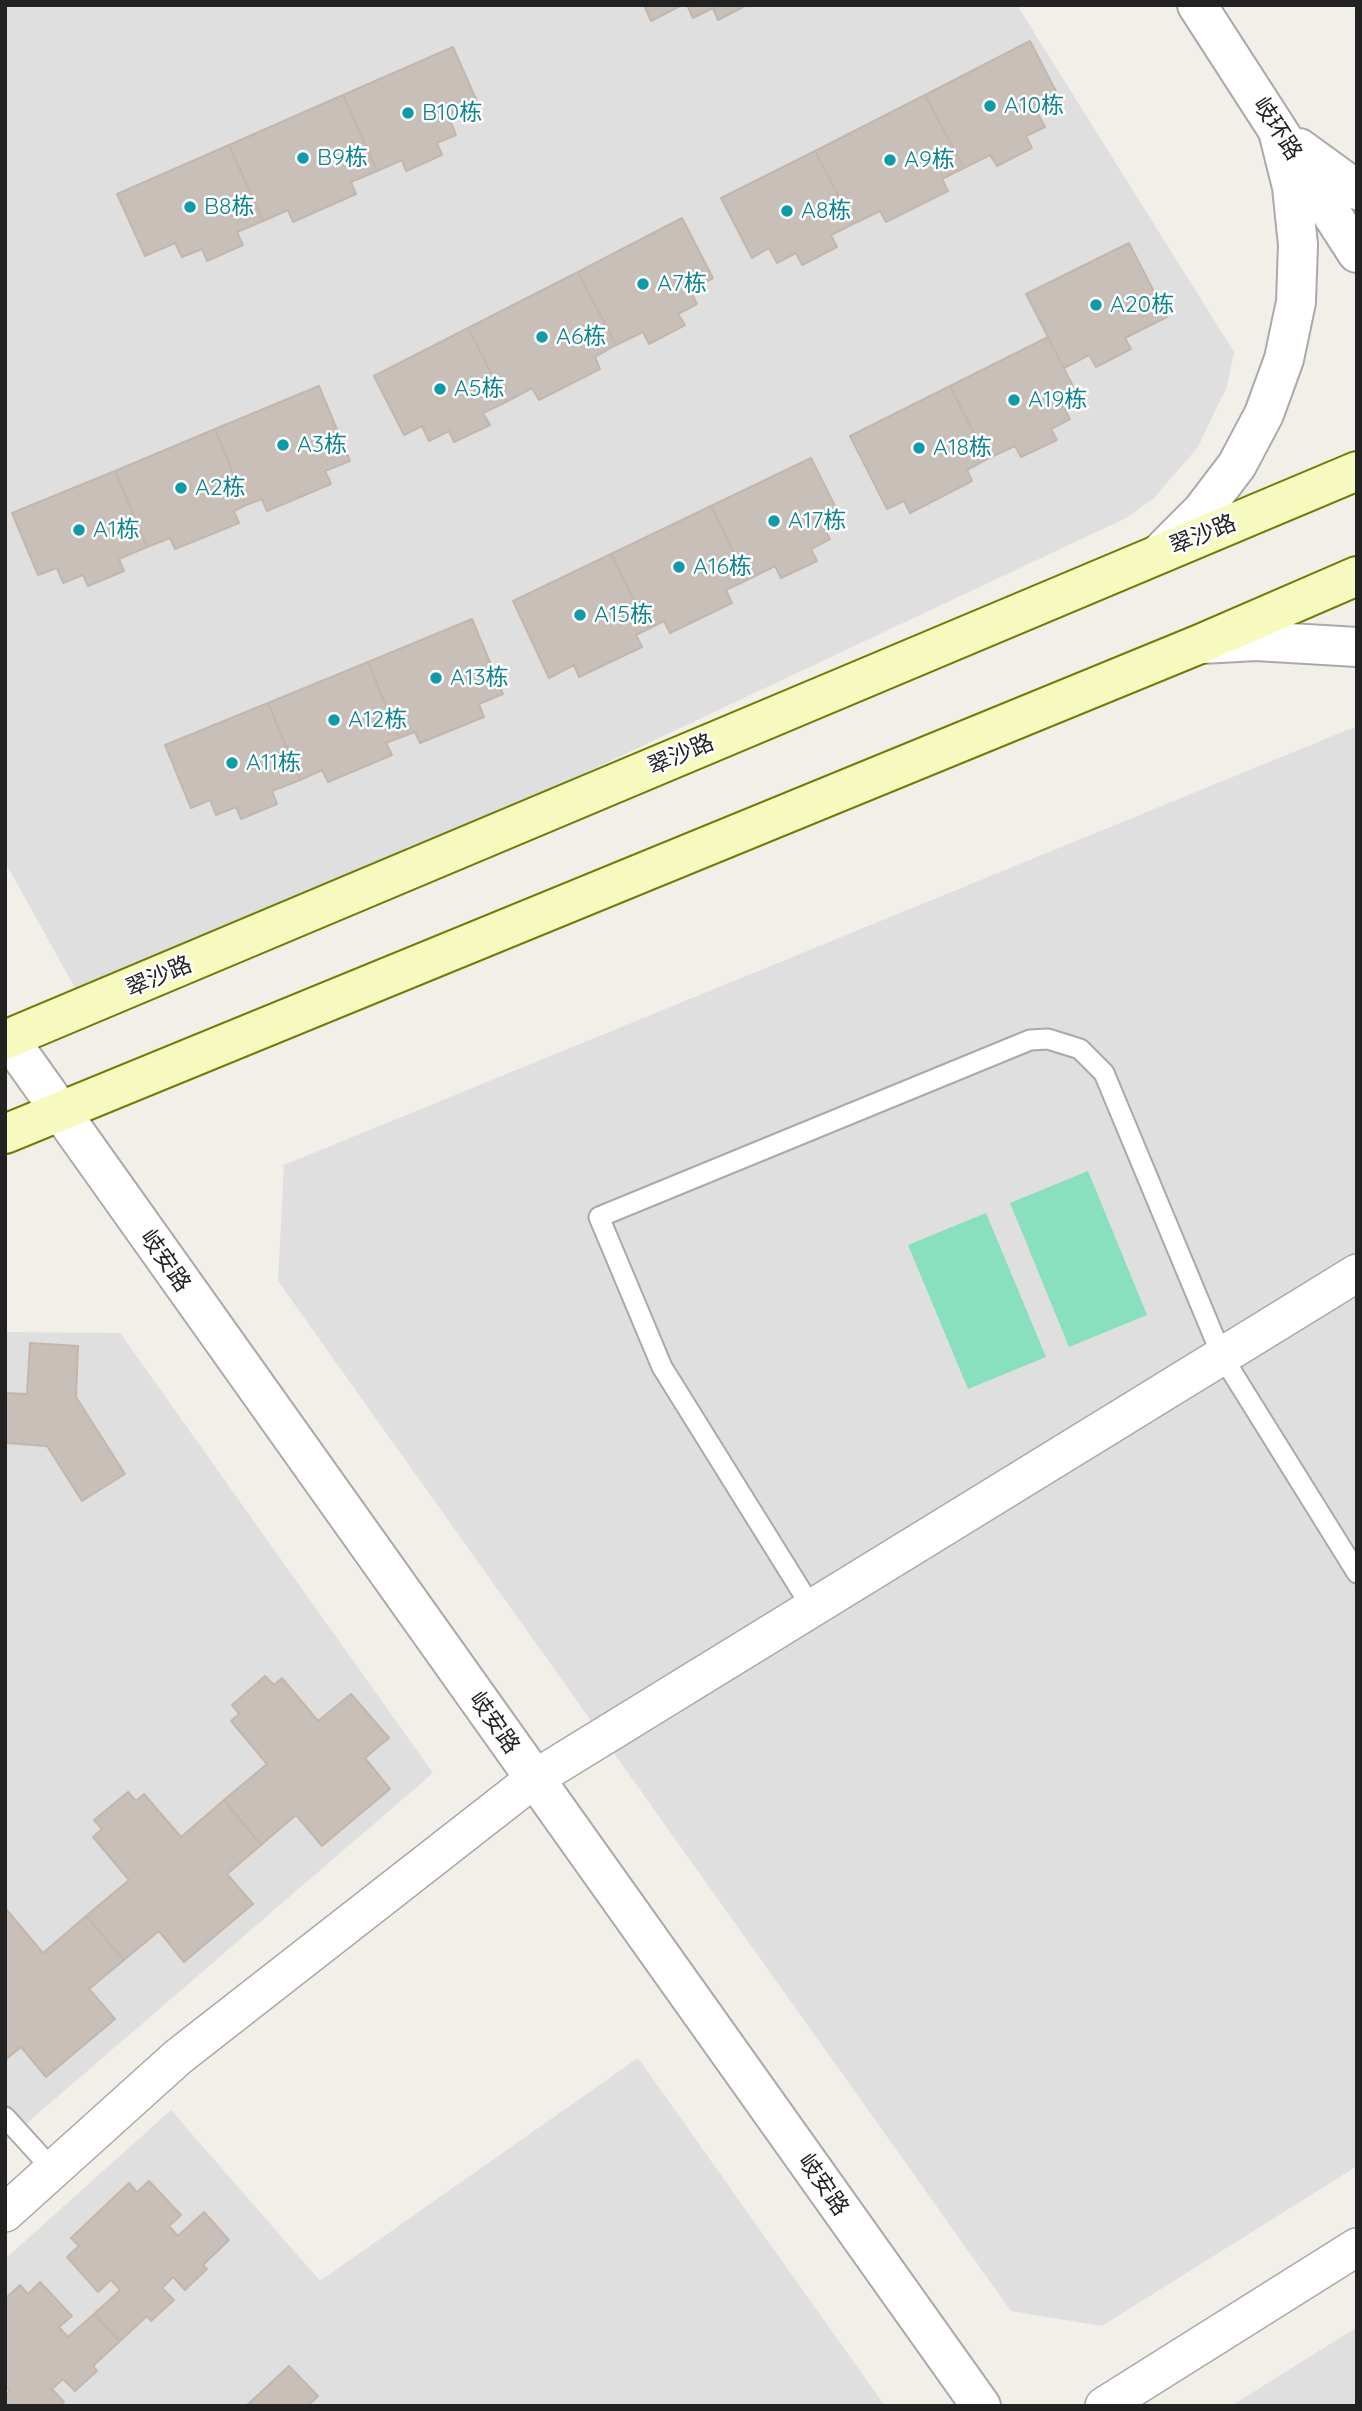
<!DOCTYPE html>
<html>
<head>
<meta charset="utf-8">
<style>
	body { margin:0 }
	#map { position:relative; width:1362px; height:2411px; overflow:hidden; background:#f2efe9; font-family:Quicksand,sans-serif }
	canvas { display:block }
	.frame { position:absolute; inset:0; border:7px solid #222; pointer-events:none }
</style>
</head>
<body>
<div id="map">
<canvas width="1362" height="2411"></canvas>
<div class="frame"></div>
</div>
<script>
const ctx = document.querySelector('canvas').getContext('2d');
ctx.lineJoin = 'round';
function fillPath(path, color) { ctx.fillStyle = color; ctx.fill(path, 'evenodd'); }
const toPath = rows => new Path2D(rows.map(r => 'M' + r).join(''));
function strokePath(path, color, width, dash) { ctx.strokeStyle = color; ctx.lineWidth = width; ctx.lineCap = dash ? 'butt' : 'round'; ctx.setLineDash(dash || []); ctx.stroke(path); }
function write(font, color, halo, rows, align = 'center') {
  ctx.font = font + ' Quicksand,"Noto Sans SC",sans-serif'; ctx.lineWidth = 5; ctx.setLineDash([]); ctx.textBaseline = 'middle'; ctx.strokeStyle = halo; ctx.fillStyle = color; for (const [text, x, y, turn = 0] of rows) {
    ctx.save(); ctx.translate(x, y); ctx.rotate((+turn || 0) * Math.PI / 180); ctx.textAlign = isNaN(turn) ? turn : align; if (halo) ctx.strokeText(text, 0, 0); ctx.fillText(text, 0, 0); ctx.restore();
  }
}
const residential = toPath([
	[5,5,1017,5,1234,352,1227,386,1198,447,1154,498,1126,518,86,1008,5,862],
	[1357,726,1357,2166,1102,2326,1011,2311,278,1281,284,1165],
	[5,1332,120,1333,433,1773,5,2142],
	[638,2058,885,2406,5,2406,5,2259,171,2110,320,2281],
	[1357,2327,1357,2406,1231,2406]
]);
const pitch = toPath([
	[1088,1171,1147,1315,1069,1347,1010,1203],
	[986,1213,1046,1357,968,1389,908,1245]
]);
const building = toPath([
	[644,5,682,5,651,21,644,5],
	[687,5,747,5,718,20,713,8,693,18,687,5],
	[1030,41,1061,101,1037,112,1045,127,1026,136,1032,148,997,166,990,155,964,168,925,95,1030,41],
	[453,47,479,106,450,120,456,135,437,143,442,155,406,171,402,160,377,171,343,95,453,47],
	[343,95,377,171,351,182,356,194,293,222,288,210,263,221,229,145,343,95],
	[925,95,964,168,942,179,948,191,886,222,880,211,853,224,815,151,925,95],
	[229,145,263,221,237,232,243,245,207,261,202,249,182,257,175,243,145,256,117,194,229,145],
	[815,151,853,224,831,235,837,247,802,265,796,253,777,263,769,248,752,258,721,198,815,151],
	[682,218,713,278,690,290,697,304,678,314,685,325,649,344,643,332,616,345,578,272,682,218],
	[1129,243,1167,317,1125,338,1131,349,1096,367,1089,355,1064,368,1026,294,1129,243],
	[578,272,616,345,595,357,600,369,539,400,532,388,506,402,468,328,578,272],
	[468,328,506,402,483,413,490,425,454,442,449,431,429,441,422,426,404,435,374,376,468,328],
	[1048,337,1078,396,1062,404,1070,419,1051,429,1057,440,1021,457,1015,446,987,459,950,386,1048,337],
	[319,386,350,461,325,471,331,484,267,511,262,499,246,505,215,429,319,386],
	[950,386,987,459,967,470,972,481,910,513,904,501,887,509,850,436,950,386],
	[215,429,246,505,234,511,239,523,175,549,170,538,147,547,115,471,215,429],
	[811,458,840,516,822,525,830,539,811,549,817,561,781,578,775,566,747,580,711,506,811,458],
	[115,471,147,547,119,559,124,571,88,586,83,575,63,583,57,568,38,575,12,513,115,471],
	[711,506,747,580,726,590,732,603,670,633,664,621,648,629,611,554,711,506],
	[611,554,648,629,636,635,642,647,579,677,574,665,549,678,513,601,611,554],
	[472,619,503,694,479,704,484,717,420,743,415,732,399,738,368,662,472,619],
	[368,662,399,738,386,743,392,755,328,782,322,770,300,780,268,703,368,662],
	[268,703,300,780,272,791,277,804,241,819,236,807,216,815,210,800,191,808,165,745,268,703],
	[30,1343,78,1346,76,1397,125,1474,82,1501,47,1446,5,1443,5,1393,27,1394,30,1343],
	[265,1676,274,1685,282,1678,318,1721,351,1694,389,1738,365,1758,390,1789,322,1846,296,1815,261,1845,224,1800,267,1764,231,1721,239,1714,232,1705,265,1676],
	[128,1792,136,1801,144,1794,181,1837,224,1800,261,1845,227,1874,253,1904,184,1962,159,1931,124,1960,86,1916,129,1880,93,1837,102,1829,94,1820,128,1792],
	[6,1909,43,1953,86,1916,124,1960,89,1989,115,2019,46,2077,21,2047,5,2060,6,1909],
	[149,2181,181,2215,169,2226,178,2236,204,2212,229,2240,203,2265,207,2269,185,2290,173,2277,162,2288,174,2300,151,2321,147,2316,120,2341,94,2314,120,2290,111,2280,98,2292,67,2257,79,2246,71,2238,129,2183,137,2192,149,2181],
	[40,2282,72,2316,59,2327,68,2337,94,2314,120,2341,93,2366,97,2371,75,2391,63,2379,52,2389,64,2402,60,2406,5,2406,5,2395,10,2391,5,2386,5,2299,20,2285,28,2294,40,2282],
	[289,2366,318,2396,308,2406,246,2406,289,2366]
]);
const service = toPath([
	[812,1608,662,1367,599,1217,1030,1040,1048,1039,1080,1049,1104,1073,1222,1356,1357,1573],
	[5,2117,53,2170]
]);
const minor = toPath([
	[5,2213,178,2057,534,1779,1357,1273],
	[1104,2406,1357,2247]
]);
const tertiary = toPath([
	[1197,5,1357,253],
	[1299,148,1357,190],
	[1161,552,1202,511,1237,465,1264,414,1284,359,1296,302,1298,245,1292,187,1278,131],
	[1202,644,1256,641,1357,647],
	[9,1039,981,2406]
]);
const secondary = toPath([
	[5,1040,1357,471],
	[5,1134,1200,644,1357,576]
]);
const markers = [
	[990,106,7,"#0f9aa8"],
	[408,113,7,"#0f9aa8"],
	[303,158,7,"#0f9aa8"],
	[890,160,7,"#0f9aa8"],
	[190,207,7,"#0f9aa8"],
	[787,211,7,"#0f9aa8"],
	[643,284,7,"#0f9aa8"],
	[1096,305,7,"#0f9aa8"],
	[542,337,7,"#0f9aa8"],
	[440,389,7,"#0f9aa8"],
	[1014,400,7,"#0f9aa8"],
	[283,445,7,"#0f9aa8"],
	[919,448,7,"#0f9aa8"],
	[181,488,7,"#0f9aa8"],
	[774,521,7,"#0f9aa8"],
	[79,530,7,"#0f9aa8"],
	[679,567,7,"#0f9aa8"],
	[580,615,7,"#0f9aa8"],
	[436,678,7,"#0f9aa8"],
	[334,720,7,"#0f9aa8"],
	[232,763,7,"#0f9aa8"]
];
const cultureNames = [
	["A10栋",1004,106],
	["B10栋",422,113],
	["B9栋",317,158],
	["A9栋",904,160],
	["B8栋",204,207],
	["A8栋",801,211],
	["A7栋",657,284],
	["A20栋",1110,305],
	["A6栋",556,337],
	["A5栋",454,389],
	["A19栋",1028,400],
	["A3栋",297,445],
	["A18栋",933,448],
	["A2栋",195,488],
	["A17栋",788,521],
	["A1栋",93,530],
	["A16栋",693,567],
	["A15栋",594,615],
	["A13栋",450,678],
	["A12栋",348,720],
	["A11栋",246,763]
];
const streetNames = [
	["岐环路",1277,129,57],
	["翠沙路",1203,535,-22],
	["翠沙路",681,755,-23],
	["翠沙路",159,977,-23],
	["岐安路",165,1261,55],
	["岐安路",494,1723,55],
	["岐安路",823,2185,55]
];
fillPath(residential, '#e0dfdf');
fillPath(pitch, '#88e0be');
fillPath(building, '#c7bfb8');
strokePath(building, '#c4b6ab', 2);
strokePath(service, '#a9a9a9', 23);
strokePath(minor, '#a9a9a9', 40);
strokePath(tertiary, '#a9a9a9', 42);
strokePath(secondary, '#707d05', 42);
strokePath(service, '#fff', 19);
strokePath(minor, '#fff', 37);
strokePath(tertiary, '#fff', 38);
strokePath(secondary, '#f7fabf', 38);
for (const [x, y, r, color] of markers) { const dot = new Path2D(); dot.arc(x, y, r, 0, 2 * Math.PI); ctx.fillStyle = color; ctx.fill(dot); strokePath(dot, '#fff', 2.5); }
write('23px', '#0d838f', '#fff', cultureNames, 'left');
write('23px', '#222', '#fff', streetNames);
</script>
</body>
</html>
